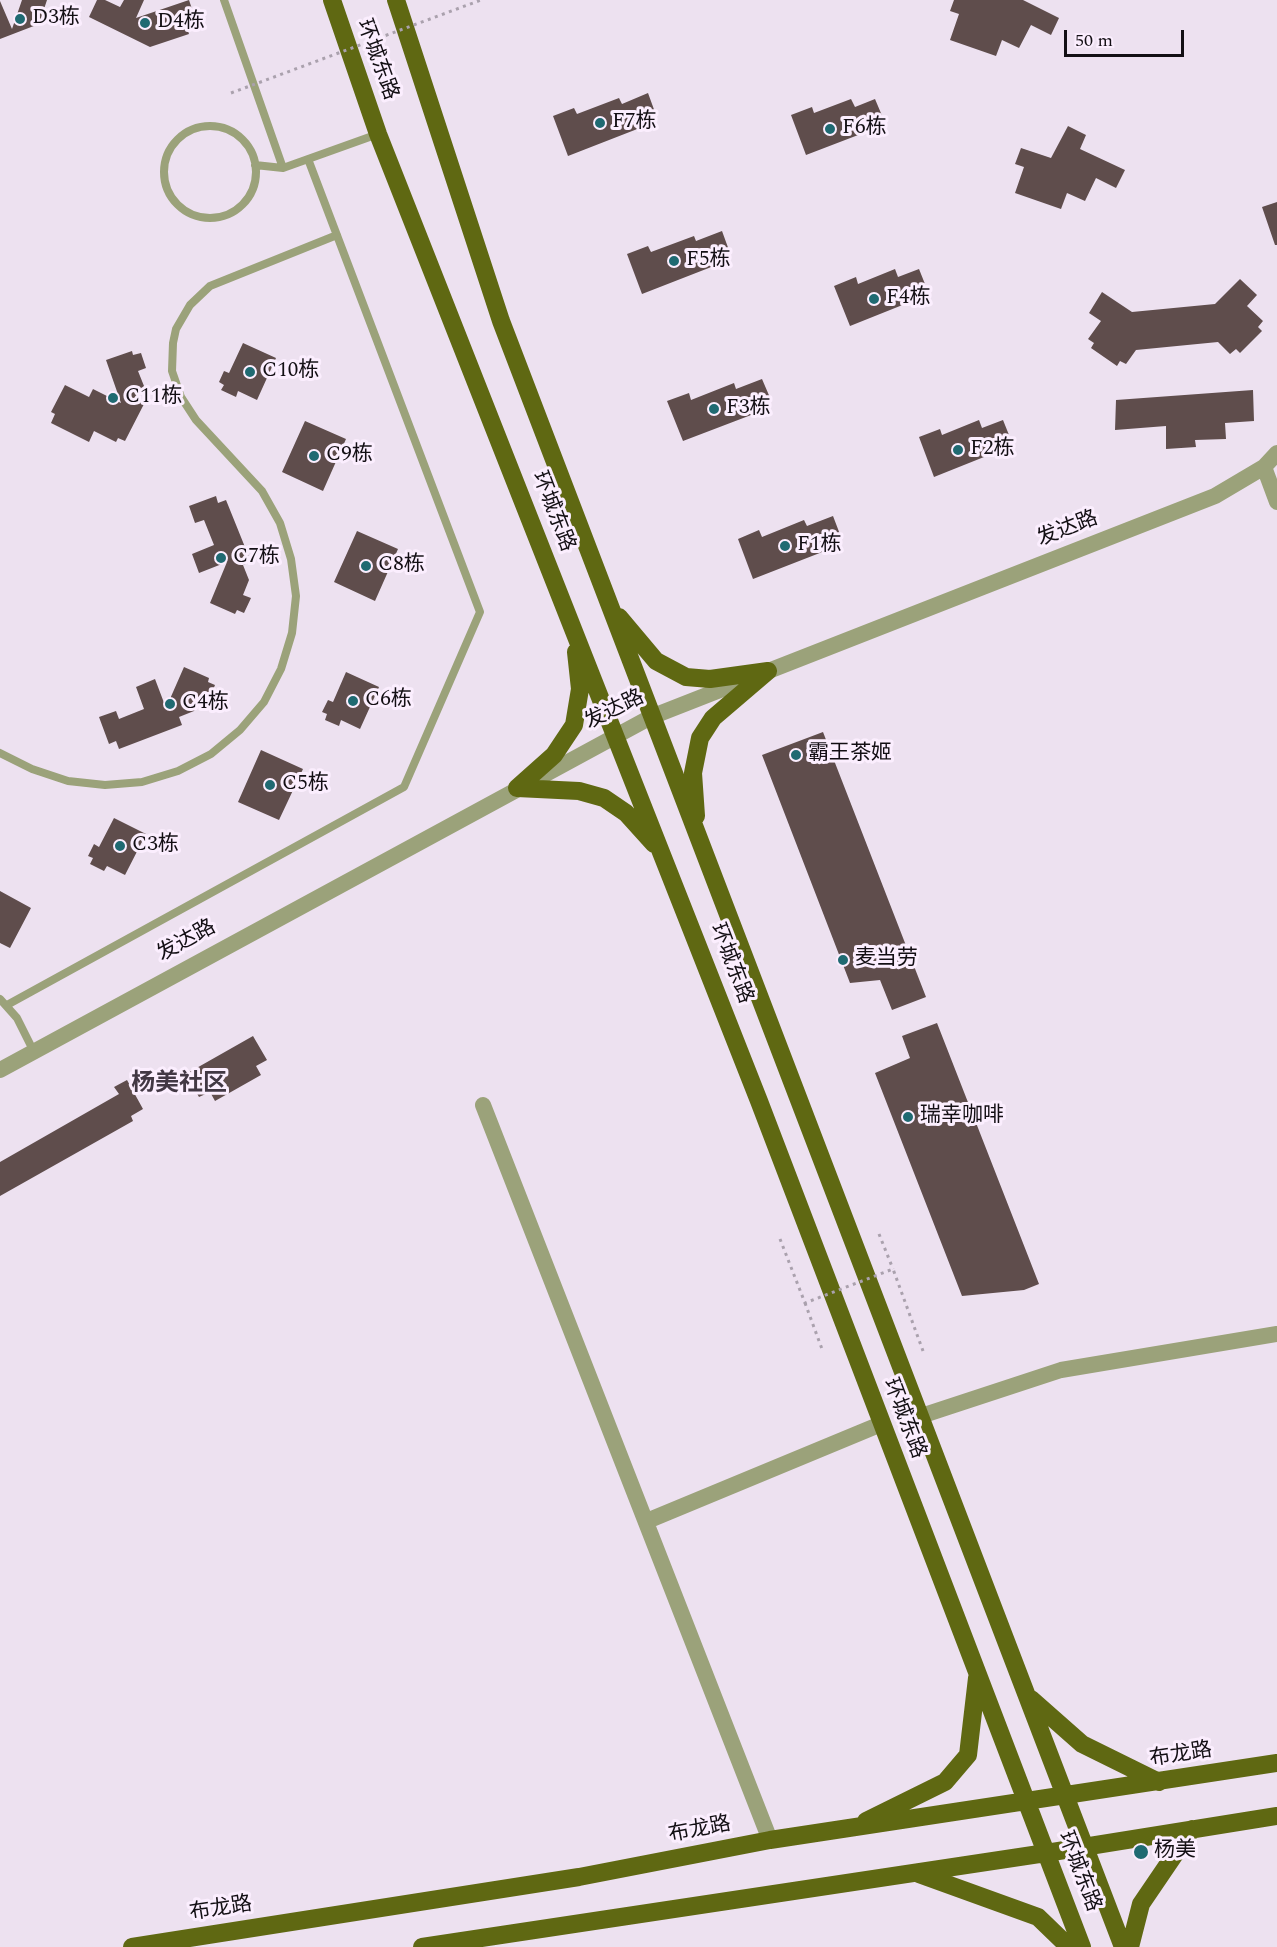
<!DOCTYPE html>
<html>
<head>
<meta charset="utf-8">
<style>
	body { margin:0 }
	#map { position:relative; width:1277px; height:1947px; overflow:hidden; background:#ede1f0; font-family:Spectral,serif }
	canvas { display:block }
	.scale { position:absolute; left:1064px; top:30px; width:120px; height:27px; box-sizing:border-box; border:3px solid #130f14; border-top:0; padding-left:8px; font-size:18px; line-height:21px; white-space:nowrap; color:#130f14; -webkit-text-stroke:4px #fbeefe; paint-order:stroke }
</style>
</head>
<body>
<div id="map">
<canvas width="1277" height="1947"></canvas>
<div class="scale">50 m</div>
</div>
<script>
const ctx = document.querySelector('canvas').getContext('2d');
ctx.lineJoin = 'round';
function fillPath(path, color) { ctx.fillStyle = color; ctx.fill(path, 'evenodd'); }
const toPath = rows => new Path2D(rows.map(r => 'M' + r).join(''));
function strokePath(path, color, width, dash) { ctx.strokeStyle = color; ctx.lineWidth = width; ctx.lineCap = dash ? 'butt' : 'round'; ctx.setLineDash(dash || []); ctx.stroke(path); }
function write(font, color, halo, rows, align = 'center') {
  ctx.font = font + ' Spectral,"Noto Sans SC",serif'; ctx.lineWidth = 6; ctx.setLineDash([]); ctx.textBaseline = 'middle'; ctx.strokeStyle = halo; ctx.fillStyle = color; for (const [text, x, y, turn = 0] of rows) {
    ctx.save(); ctx.translate(x, y); ctx.rotate((+turn || 0) * Math.PI / 180); ctx.textAlign = isNaN(turn) ? turn : align; if (halo) ctx.strokeText(text, 0, 0); ctx.fillText(text, 0, 0); ctx.restore();
  }
}
const building = toPath([
	[22,0,47,0,39,24,0,39,0,1,12,29],
	[97,0,105,0,120,7,124,0,144,0,136,18,189,0,196,21,186,25,189,34,150,47,89,17],
	[954,0,1023,0,1059,18,1051,35,1031,25,1019,48,1002,40,996,56,950,40,959,14,950,11],
	[648,93,656,115,642,121,645,126,568,156,553,116,574,108,577,114,619,98,622,104],
	[851,99,855,107,875,99,883,118,864,125,866,132,806,155,791,115,812,107,814,113],
	[1068,126,1086,135,1080,149,1125,170,1116,188,1096,178,1085,201,1067,193,1061,209,1015,193,1024,167,1015,164,1021,148,1051,158],
	[1277,202,1277,245,1275,245,1262,207],
	[722,231,730,253,717,258,719,264,642,294,627,254,648,246,651,252,694,236,696,241],
	[895,269,898,277,919,269,927,289,908,296,910,302,850,326,834,286,856,277,858,284],
	[1240,279,1257,295,1247,306,1263,321,1258,327,1262,331,1240,353,1236,349,1230,354,1218,342,1136,350,1126,364,1120,361,1117,366,1091,348,1094,343,1088,339,1101,321,1089,313,1102,292,1132,312,1215,304],
	[243,343,276,358,257,400,238,391,236,397,221,390,224,385,219,382,224,371,229,373],
	[132,351,133,355,141,353,146,368,138,371,144,386,137,400,144,404,125,441,118,438,116,442,94,431,89,442,51,423,55,414,51,412,65,385,89,397,93,389,121,403,106,360],
	[762,379,771,400,757,406,759,412,683,441,667,401,689,393,691,400,734,383,736,389],
	[1253,390,1254,421,1225,423,1226,439,1195,440,1196,447,1166,449,1166,426,1115,430,1116,400],
	[979,420,982,428,1003,420,1011,440,992,447,994,453,934,477,919,437,940,429,942,435],
	[305,421,346,439,323,491,282,472],
	[216,496,218,503,226,500,251,562,243,565,249,580,243,595,251,598,244,613,237,610,235,614,210,603,227,562,199,573,192,554,214,545,204,520,195,523,189,506],
	[833,516,841,537,827,543,830,549,753,579,738,539,759,530,762,537,804,520,807,526],
	[357,531,398,549,375,601,334,582],
	[184,667,209,678,208,682,215,685,209,700,201,696,194,711,179,717,182,725,119,749,116,741,109,744,99,717,116,711,119,719,144,709,136,687,155,679,166,708],
	[346,672,379,687,360,729,341,720,339,726,325,720,327,714,322,712,328,700,333,702],
	[823,732,926,997,892,1010,880,980,850,983,762,755],
	[261,750,303,769,279,820,238,802],
	[114,818,146,834,125,875,107,866,104,871,90,864,93,858,88,856,94,844,99,847],
	[0,891,31,908,10,948,0,943],
	[937,1023,1039,1284,1024,1290,962,1296,875,1073,910,1058,902,1036],
	[253,1036,267,1060,256,1066,261,1075,215,1101,210,1092,199,1097,186,1074],
	[127,1080,143,1109,131,1116,133,1121,0,1196,0,1162,119,1094,114,1087]
]);
const path = toPath([
	[879,1234,893,1269],
	[805,1303,822,1349]
]);
const lane = toPath([
	[224,0,283,168],
	'164 172a46 46 0 1 1 92 0a46 46 0 1 1-92 0Z',
	[255,165,283,168,378,134],
	[0,753,32,769,68,781,105,785,142,782,178,771,211,754,240,730,264,702,281,669,292,633,296,596,291,559,280,523,262,491,196,420,181,397,172,371,173,343,176,329,190,305,210,286,337,235],
	[0,999,17,1018,34,1052],
	[7,1005,404,787,480,612,308,159]
]);
const street = toPath([
	[1264,467,1277,502],
	[0,1070,651,717,1215,496,1264,467,1277,453],
	[483,1105,770,1840],
	[921,1416,1061,1370,1277,1334],
	[647,1521,881,1424]
]);
const primary = toPath([
	[332,0,378,134,759,1101,1082,1947],
	[396,0,501,321,1123,1947],
	[619,617,656,661,686,677,710,679,768,671],
	[517,788,554,755,574,725,580,689,576,652],
	[517,788,579,791,604,798,626,813,654,844],
	[696,816,693,773,700,738,713,718,768,671],
	[1031,1699,1082,1744,1159,1782],
	[866,1821,945,1782,968,1755,977,1678],
	[919,1874,1038,1917,1069,1947],
	[132,1947,579,1877,770,1840,1277,1763],
	[422,1947,1046,1853,1277,1816],
	[1130,1947,1141,1904,1192,1829]
]);
const pathBridge = toPath([
	[231,93,481,0],
	[780,1239,805,1303,893,1269,923,1351]
]);
const markers = [
	[20,19,6,"#1f6a72"],
	[145,23,6,"#1f6a72"],
	[600,123,6,"#1f6a72"],
	[830,129,6,"#1f6a72"],
	[674,261,6,"#1f6a72"],
	[874,299,6,"#1f6a72"],
	[250,372,6,"#1f6a72"],
	[113,398,6,"#1f6a72"],
	[714,409,6,"#1f6a72"],
	[958,450,6,"#1f6a72"],
	[314,456,6,"#1f6a72"],
	[785,546,6,"#1f6a72"],
	[221,558,6,"#1f6a72"],
	[366,566,6,"#1f6a72"],
	[353,701,6,"#1f6a72"],
	[170,704,6,"#1f6a72"],
	[796,755,6,"#1f6a72"],
	[270,785,6,"#1f6a72"],
	[120,846,6,"#1f6a72"],
	[843,960,6,"#1f6a72"],
	[908,1117,6,"#1f6a72"],
	[1141,1852,8,"#1f6a72"]
];
const poiNames = [
	["D3栋",32,19],
	["D4栋",157,23],
	["F7栋",612,123],
	["F6栋",842,129],
	["F5栋",686,261],
	["F4栋",886,299],
	["C10栋",262,372],
	["C11栋",125,398],
	["F3栋",726,409],
	["F2栋",970,450],
	["C9栋",326,456],
	["F1栋",797,546],
	["C7栋",233,558],
	["C8栋",378,566],
	["C6栋",365,701],
	["C4栋",182,704],
	["霸王茶姬",808,755],
	["C5栋",282,785],
	["C3栋",132,846],
	["麦当劳",855,960],
	["瑞幸咖啡",920,1117],
	["杨美",1154,1852]
];
const streetNames = [
	["环城东路",376,60,70],
	["环城东路",552,512,69],
	["发达路",1068,530,-21],
	["发达路",615,711,-26],
	["发达路",187,942,-29],
	["环城东路",730,964,69],
	["环城东路",903,1419,69],
	["布龙路",1181,1756,-9],
	["布龙路",700,1831,-11],
	["环城东路",1078,1872,69],
	["布龙路",221,1910,-9]
];
const quarterNames = [
	["杨美社区",179,1085]
];
fillPath(building, '#5f4d4c');
strokePath(path, '#aaa1ad', 3, [3, 4.5]);
strokePath(lane, '#9ba27a', 8);
strokePath(street, '#9ba27a', 16);
strokePath(primary, '#5f6812', 18);
strokePath(pathBridge, '#aaa1ad', 3, [3, 4.5]);
for (const [x, y, r, color] of markers) { const dot = new Path2D(); dot.arc(x, y, r, 0, 2 * Math.PI); ctx.fillStyle = color; ctx.fill(dot); strokePath(dot, '#fbeefe', 2); }
write('21px', '#130f14', '#fbeefe', poiNames, 'left');
write('21px', '#130f14', '#fbeefe', streetNames);
write('bold 24px', '#423844', '#fbeefe', quarterNames);
</script>
</body>
</html>
